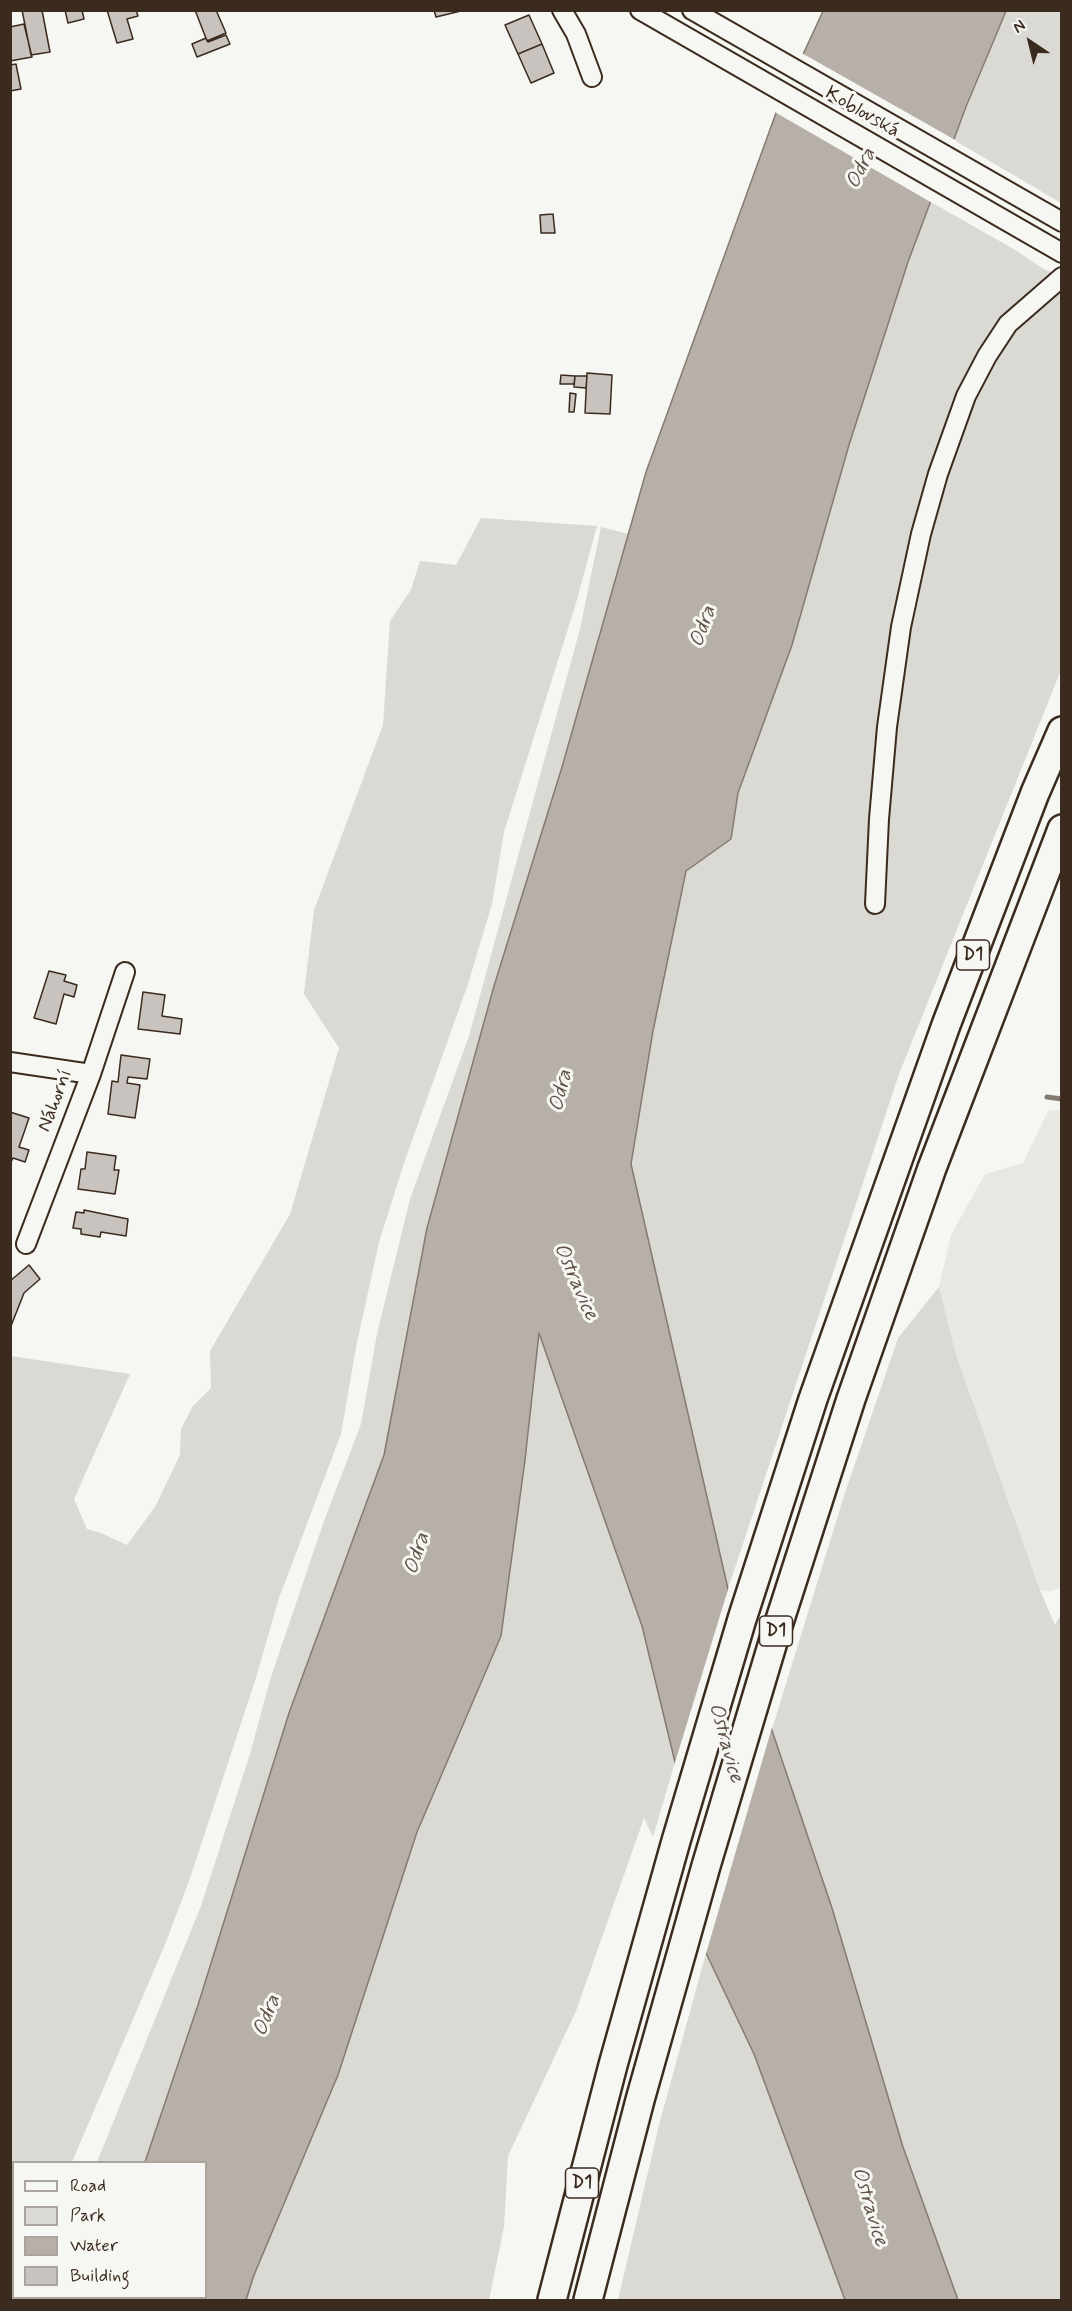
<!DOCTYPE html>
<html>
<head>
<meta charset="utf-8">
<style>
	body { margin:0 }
	#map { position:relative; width:1072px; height:2311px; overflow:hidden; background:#f6f6f2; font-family:Mynerve,sans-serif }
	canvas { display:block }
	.frame { position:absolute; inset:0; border:12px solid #3b2a1e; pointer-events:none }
	.legend { position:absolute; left:12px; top:2161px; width:195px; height:138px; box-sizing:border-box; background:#f6f6f2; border:2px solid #aba49d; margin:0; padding:8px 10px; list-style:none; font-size:18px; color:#3b2a1e }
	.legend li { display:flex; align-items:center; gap:12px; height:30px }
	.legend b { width:30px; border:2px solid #aba49d }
	.north { position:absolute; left:1000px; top:12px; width:60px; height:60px; -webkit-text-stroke:4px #f6f6f2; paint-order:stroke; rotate:325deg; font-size:16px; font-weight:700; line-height:24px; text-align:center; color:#3b2a1e }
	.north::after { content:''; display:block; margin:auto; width:21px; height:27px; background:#3b2a1e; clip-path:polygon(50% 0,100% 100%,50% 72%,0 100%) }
</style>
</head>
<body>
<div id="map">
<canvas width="1072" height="2311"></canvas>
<div class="frame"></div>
<ul class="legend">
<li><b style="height:8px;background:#f6f6f2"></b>Road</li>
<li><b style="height:16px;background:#dad9d3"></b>Park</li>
<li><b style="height:16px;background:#b6b0a9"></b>Water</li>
<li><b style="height:16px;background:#c8c3be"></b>Building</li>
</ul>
<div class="north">N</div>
</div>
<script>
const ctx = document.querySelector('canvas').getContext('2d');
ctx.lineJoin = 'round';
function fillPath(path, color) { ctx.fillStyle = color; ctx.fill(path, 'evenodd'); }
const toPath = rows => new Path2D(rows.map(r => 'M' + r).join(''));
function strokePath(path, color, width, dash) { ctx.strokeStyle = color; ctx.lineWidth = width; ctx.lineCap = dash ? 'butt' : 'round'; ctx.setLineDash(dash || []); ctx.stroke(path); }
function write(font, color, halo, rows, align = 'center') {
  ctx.font = font + ' Mynerve,sans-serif'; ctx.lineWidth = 6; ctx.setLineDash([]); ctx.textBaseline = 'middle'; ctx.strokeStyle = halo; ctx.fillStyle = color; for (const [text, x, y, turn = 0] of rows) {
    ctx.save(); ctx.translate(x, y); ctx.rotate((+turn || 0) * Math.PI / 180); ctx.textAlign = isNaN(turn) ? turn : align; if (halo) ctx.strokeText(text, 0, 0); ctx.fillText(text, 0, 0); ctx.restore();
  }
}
const built = toPath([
	[1061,1110,1061,1588,1050,1591,1040,1590,957,1358,939,1287,951,1235,985,1174,1023,1163,1048,1111]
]);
const green = toPath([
	[1006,11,1061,11,1061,203,954,140],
	[931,202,1017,251,1042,268,1061,277,1061,670,899,1074,728,1589,631,1165,653,1031,686,871,731,839,738,793,792,645,849,445,908,262],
	[481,518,597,526,576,603,504,832,492,904,468,984,405,1160,379,1242,356,1347,341,1434,279,1598,255,1681,190,1878,166,1942,72,2162,14,2162,14,2298,18,2298,17,2300,11,2300,11,1356,130,1374,74,1499,87,1529,101,1533,127,1545,155,1507,180,1455,181,1429,193,1406,211,1388,210,1351,290,1214,339,1048,304,994,314,910,383,725,390,621,411,590,420,561,456,565],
	[601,527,629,534,562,767,494,986,427,1228,384,1455,289,1713,198,2005,145,2162,97,2162,201,1906,250,1754,270,1680,323,1524,361,1424,377,1334,410,1199,469,1036,580,629],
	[939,1287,957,1358,1040,1590,1055,1625,1061,1614,1061,2300,958,2300,903,2147,832,1908,772,1729,844,1496,898,1338],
	[539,1332,642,1626,675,1762,653,1837,644,1818,576,2011,508,2156,504,2227,489,2300,246,2300,254,2275,338,2075,417,1832,501,1636,525,1460],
	[706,1953,754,2054,845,2300,618,2300,659,2125]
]);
const water = toPath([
	[823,11,1006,11,966,107,908,262,849,445,792,645,738,793,731,839,686,871,653,1031,631,1164,736,1624,832,1908,903,2147,958,2300,845,2300,754,2054,706,1953,675,1762,642,1626,539,1333,525,1460,501,1636,417,1832,338,2075,254,2275,246,2300,113,2300,114,2298,206,2298,206,2162,145,2162,198,2005,289,1713,384,1455,427,1228,494,986,562,767,646,472,776,113,823,11]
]);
const pier = toPath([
	[800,52,957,141,934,204,773,111],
	[730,1583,739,1623,773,1724,705,1957,673,1769]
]);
const stream = toPath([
	[1047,1097,1062,1099]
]);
const building = toPath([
	[22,10,42,10,50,52,31,55,22,10],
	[65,10,82,10,84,19,68,23,65,10],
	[107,10,136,10,138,16,127,19,133,39,117,43,107,10],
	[195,10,216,10,226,33,207,41,195,10],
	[434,10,465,10,436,17,434,10],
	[529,15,542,44,518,54,505,25,529,15],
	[24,24,32,57,10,61,10,27,24,24],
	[226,35,230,44,197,57,192,44,206,38,208,42,226,35],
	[542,44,554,73,531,83,518,54,542,44],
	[16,64,21,89,10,91,10,65,16,64],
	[553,214,555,233,541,233,540,215,553,214],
	[587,373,612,375,610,414,585,413,587,373],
	[561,375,575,376,574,384,560,384,561,375],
	[575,376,587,376,586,388,574,387,575,376],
	[570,393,576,394,574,412,569,412,570,393],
	[49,971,66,975,64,981,77,985,74,997,64,994,56,1024,34,1018,49,971],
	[143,992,165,995,162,1016,182,1019,180,1034,138,1029,143,992],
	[121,1055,150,1059,147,1079,128,1077,127,1083,140,1085,135,1118,108,1114,112,1081,118,1082,121,1055],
	[10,1112,29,1118,19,1147,29,1150,25,1162,13,1158,10,1164,10,1112],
	[87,1152,116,1156,114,1170,119,1170,115,1194,78,1189,81,1169,85,1169,87,1152],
	[84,1210,128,1219,126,1236,101,1232,100,1237,81,1234,81,1229,73,1228,76,1212,84,1213,84,1210],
	[29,1265,40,1279,24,1293,11,1326,10,1281,29,1265]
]);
const minor = toPath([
	[562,10,576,34,592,77],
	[640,10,1062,253],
	[692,10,1062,222],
	[875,904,879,819,887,727,901,627,921,534,938,474,966,396,987,356,1008,324,1062,277],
	[10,1062,91,1074],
	[26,1244,91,1074,125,972]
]);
const highway = toPath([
	[552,2300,613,2065,676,1841,742,1619,813,1399,946,1025,1035,793,1062,731],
	[588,2300,640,2100,706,1866,776,1632,851,1399,932,1168,1062,829]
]);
const shields = [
	[973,955,33],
	[776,1631,33],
	[582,2183,33]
];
const shieldNames = [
	["D1",973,955],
	["D1",776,1631],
	["D1",582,2183]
];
const streetNames = [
	["Koblovská",862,113,30],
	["Náhorní",56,1101,-69]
];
const waterNames = [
	["Odra",862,169,-64],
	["Odra",704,627,-71],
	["Odra",562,1091,-77],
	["Ostravice",575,1282,66],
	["Odra",418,1554,-72],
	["Ostravice",725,1743,74],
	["Odra",268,2016,-69],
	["Ostravice",869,2207,73]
];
fillPath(built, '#e8e7e2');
fillPath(green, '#dad9d3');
fillPath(water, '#b6b0a9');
strokePath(water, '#857a71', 1.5);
fillPath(pier, '#f6f6f2');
strokePath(stream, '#857a71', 5);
fillPath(building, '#c8c3be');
strokePath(building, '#3b2a1e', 1.5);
strokePath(minor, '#3b2a1e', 22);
strokePath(highway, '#3b2a1e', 32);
strokePath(minor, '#f6f6f2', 18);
strokePath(highway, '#f6f6f2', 27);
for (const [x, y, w] of shields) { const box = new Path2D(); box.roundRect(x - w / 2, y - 15, w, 30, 4.5); ctx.fillStyle = '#f6f6f2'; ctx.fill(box); strokePath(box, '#3b2a1e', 1.5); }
write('bold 18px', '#3b2a1e', null, shieldNames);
write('20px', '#3b2a1e', '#f6f6f2', streetNames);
write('italic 21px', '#605248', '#f6f6f2', waterNames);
</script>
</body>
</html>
